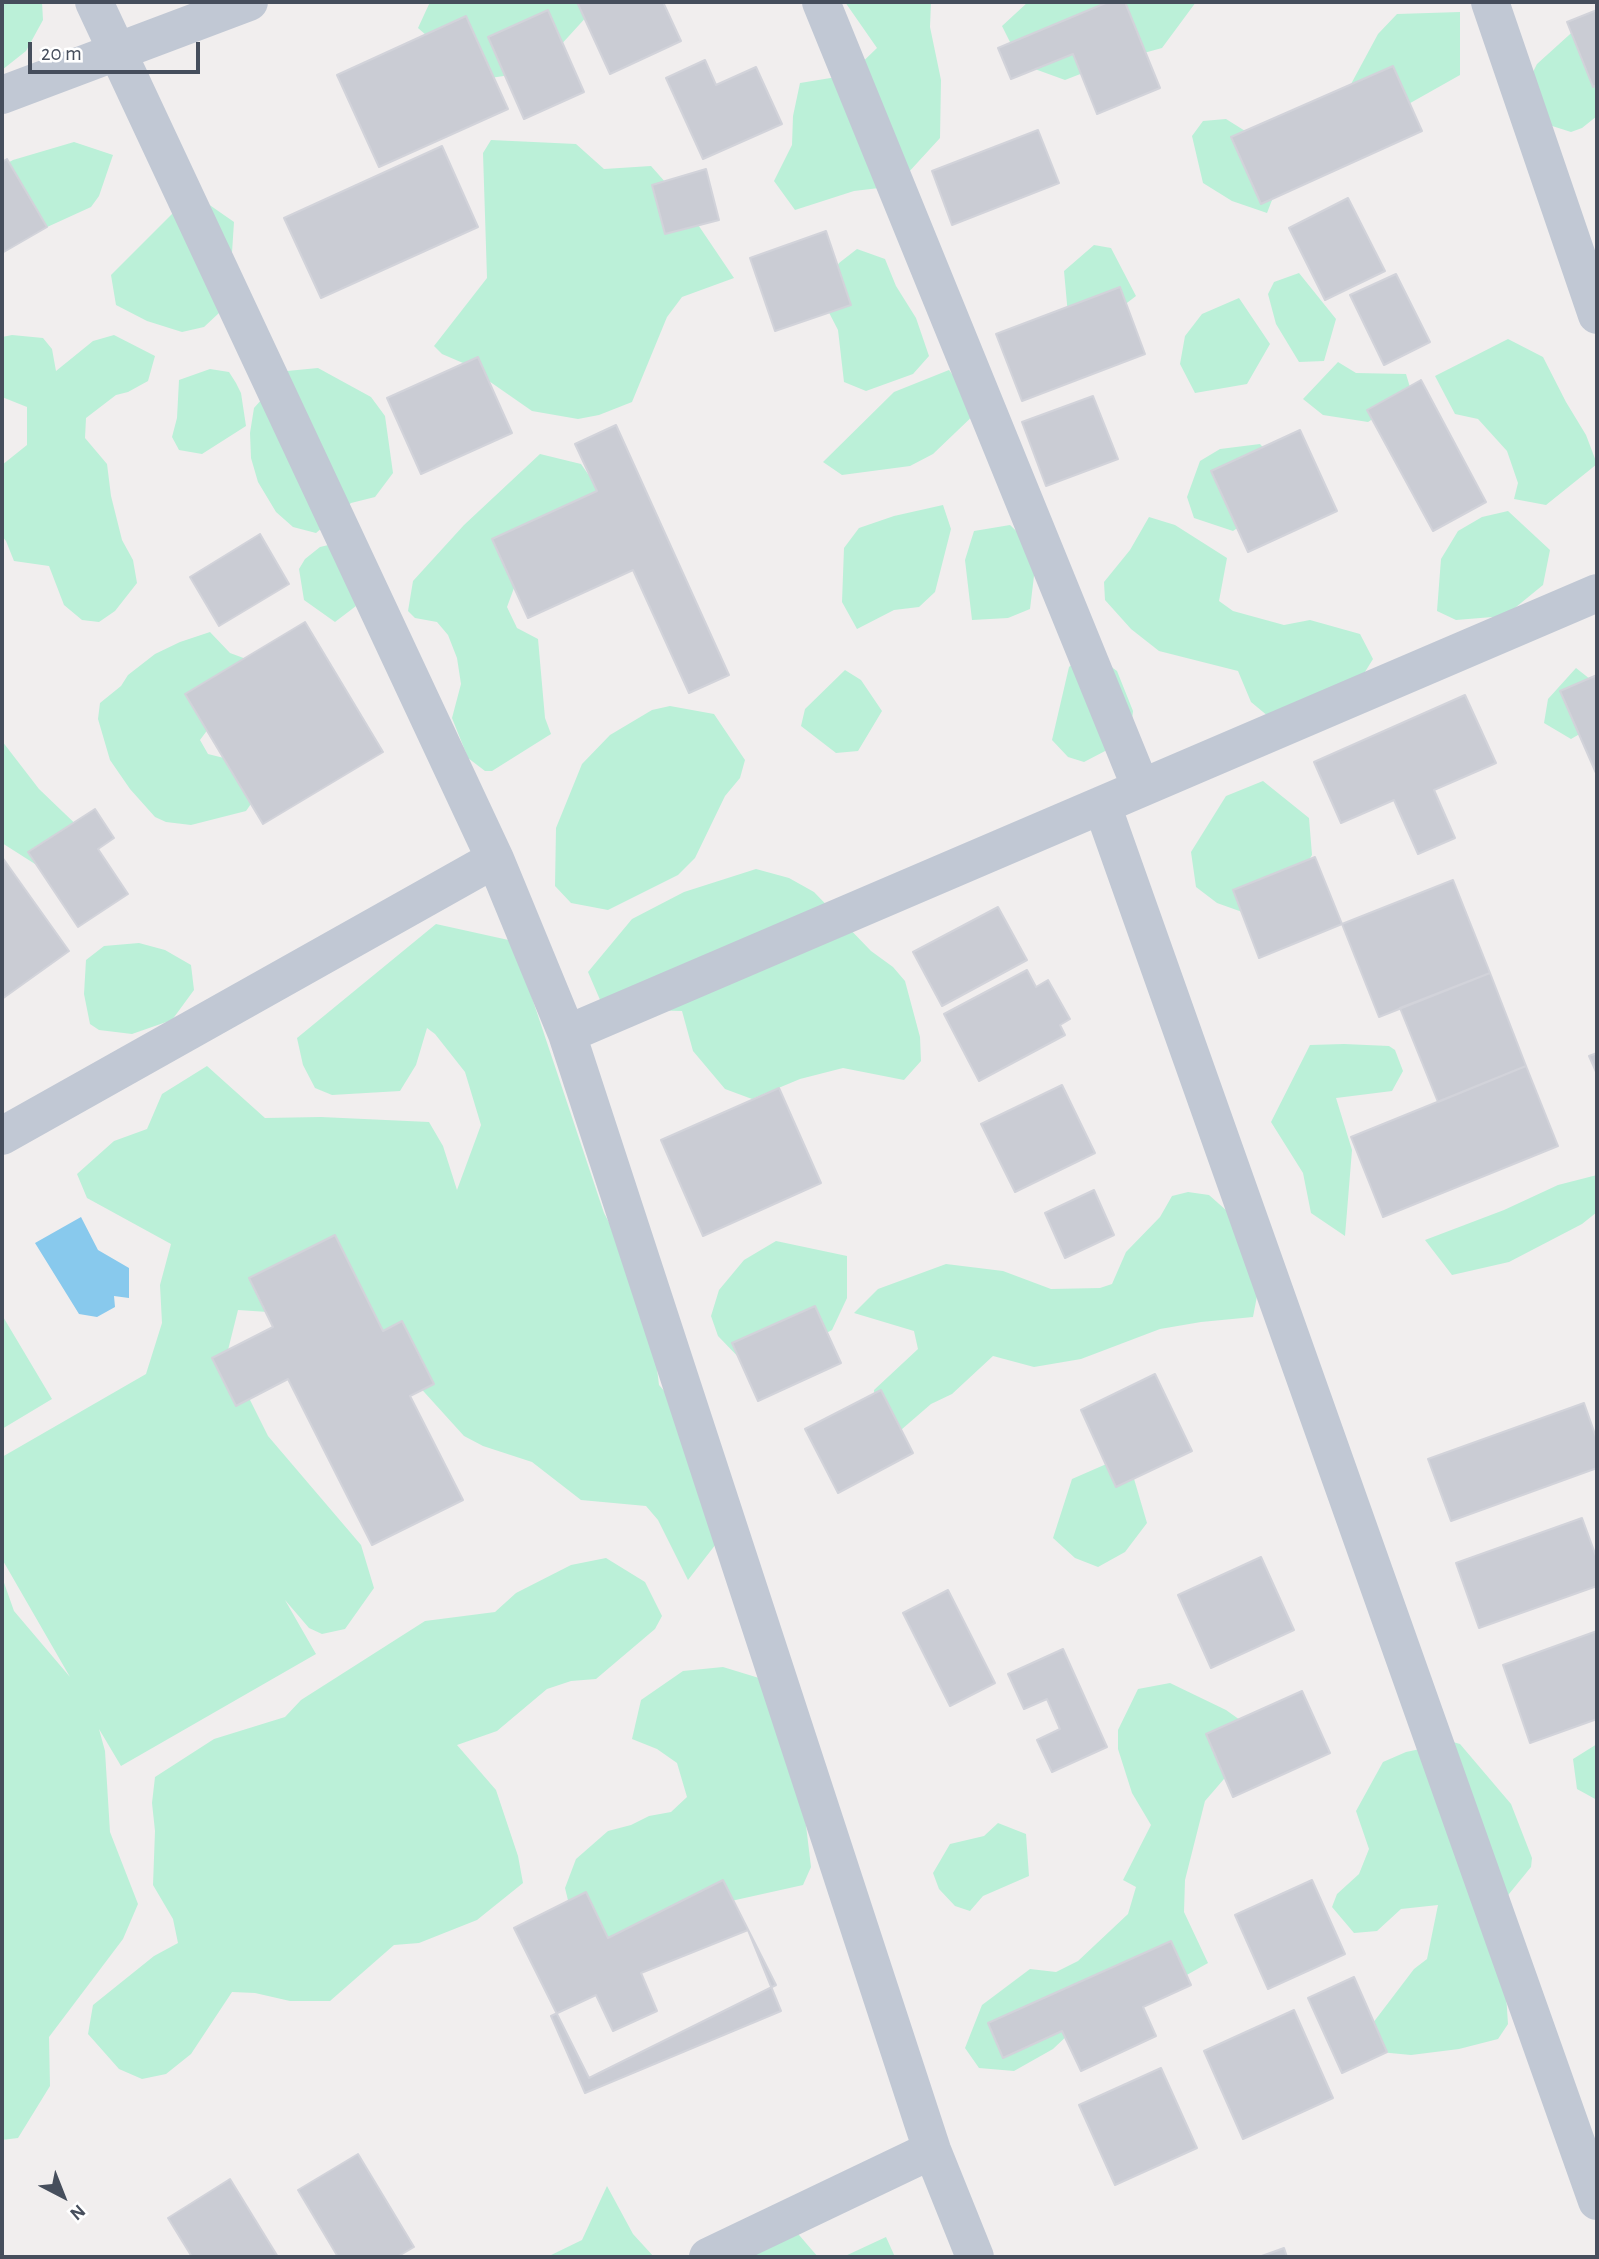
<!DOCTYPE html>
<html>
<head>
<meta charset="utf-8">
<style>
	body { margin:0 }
	#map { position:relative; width:1599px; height:2259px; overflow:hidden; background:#f1eeee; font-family:"Alegreya Sans",sans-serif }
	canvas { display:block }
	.frame { position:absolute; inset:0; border:4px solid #464e5c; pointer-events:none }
	.north { position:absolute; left:28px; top:2161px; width:70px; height:70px; -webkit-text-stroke:5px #fff; paint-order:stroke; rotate:138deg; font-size:19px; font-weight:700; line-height:28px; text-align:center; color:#464e5c }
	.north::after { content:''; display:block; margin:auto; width:24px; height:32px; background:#464e5c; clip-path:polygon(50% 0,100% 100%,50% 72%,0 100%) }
	.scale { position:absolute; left:28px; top:42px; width:172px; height:32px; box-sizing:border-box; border:4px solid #464e5c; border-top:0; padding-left:9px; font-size:21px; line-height:24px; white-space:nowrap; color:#464e5c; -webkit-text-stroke:5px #fff; paint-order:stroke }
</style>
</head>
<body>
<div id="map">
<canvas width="1599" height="2259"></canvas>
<div class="frame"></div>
<div class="north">N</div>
<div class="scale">20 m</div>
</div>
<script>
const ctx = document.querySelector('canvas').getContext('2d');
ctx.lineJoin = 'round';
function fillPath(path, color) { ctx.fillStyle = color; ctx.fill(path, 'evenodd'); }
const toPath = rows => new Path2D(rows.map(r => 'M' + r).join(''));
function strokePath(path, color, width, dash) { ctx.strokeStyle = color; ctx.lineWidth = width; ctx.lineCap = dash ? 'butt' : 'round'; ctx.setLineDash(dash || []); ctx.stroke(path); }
const green = toPath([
	[2,2,42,2,43,20,26,51,2,70],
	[430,2,600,2,537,71,477,80,418,28],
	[845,2,931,2,930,27,941,80,940,138,896,186,854,191,795,210,774,181,792,145,793,116,800,83,849,75,877,48],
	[1028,2,1196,2,1162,48,1111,62,1065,80,1021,64,1002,26],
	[1460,12,1460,75,1405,106,1337,110,1378,34,1397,14],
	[1597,19,1597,116,1582,128,1571,132,1549,125,1525,88,1537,64,1579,26],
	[1226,119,1250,134,1279,182,1267,213,1232,201,1203,183,1192,136,1203,121],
	[491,140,576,144,604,169,651,166,682,201,734,278,682,297,667,317,632,402,599,415,578,419,532,411,463,363,442,354,434,346,487,278,483,153],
	[74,142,113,155,99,196,91,207,45,228,11,228,2,216,2,166,13,160],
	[201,199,234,222,230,283,219,313,204,327,182,332,147,321,116,305,111,275,178,208],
	[1094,245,1111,248,1136,296,1098,325,1068,315,1064,271],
	[857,249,885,259,896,286,916,318,929,356,913,374,866,391,844,382,838,330,821,297,839,263],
	[1299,273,1336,319,1324,361,1299,362,1276,324,1268,294,1274,282],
	[1239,298,1270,344,1247,384,1195,393,1180,364,1185,336,1202,314],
	[12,335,43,338,52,349,56,371,93,341,114,335,155,356,148,381,128,392,116,395,86,418,85,438,107,464,111,496,122,540,133,560,137,583,115,611,99,622,82,620,64,605,49,566,14,561,6,541,2,536,2,465,27,445,27,407,2,397,2,337],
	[1508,339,1543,357,1566,402,1586,435,1597,464,1546,505,1514,499,1518,483,1507,451,1478,419,1455,414,1435,376],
	[1338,362,1356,373,1406,374,1412,394,1368,422,1323,415,1303,399],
	[318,368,371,397,385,416,393,473,375,497,351,503,316,533,293,527,276,512,258,482,251,458,250,433,254,408,287,371],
	[210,369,229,372,236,383,241,393,246,426,202,454,179,450,172,437,177,418,179,380],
	[949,370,979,410,933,454,910,466,842,475,823,462,894,392],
	[1260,444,1294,481,1259,513,1233,531,1194,518,1187,497,1200,461,1220,449],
	[540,454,581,464,599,490,521,569,507,607,517,628,538,639,545,718,551,734,492,771,485,771,468,758,452,718,461,684,457,658,448,635,437,622,415,618,408,611,413,581,464,525],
	[943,505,951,529,935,592,919,607,894,610,857,629,842,602,844,548,859,528,894,516],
	[1508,511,1550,550,1543,585,1505,616,1456,620,1437,611,1441,559,1458,531,1482,517],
	[1149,517,1175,525,1227,558,1219,601,1233,611,1284,625,1310,620,1360,634,1373,659,1342,709,1298,741,1251,702,1238,671,1159,651,1131,629,1105,600,1104,582,1130,550],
	[1010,525,1037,551,1030,609,1008,618,972,620,965,560,974,531],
	[341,542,356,606,335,622,304,600,299,569,305,559,320,547],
	[210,632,230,653,257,663,200,740,208,754,248,764,258,794,246,811,191,825,166,822,155,817,130,789,110,760,98,719,100,703,121,686,128,675,155,654,180,642],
	[1088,650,1117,671,1133,711,1130,738,1084,762,1068,757,1052,740,1069,667],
	[1576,668,1595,683,1597,693,1597,724,1571,739,1544,723,1548,699],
	[845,670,861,680,882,711,858,751,836,753,801,726,805,709],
	[670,706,714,714,745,760,740,778,725,796,695,858,678,875,608,910,571,903,555,886,556,828,582,764,610,735,652,710],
	[2,741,39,789,87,835,84,856,35,864,2,843],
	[1263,781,1309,818,1312,855,1279,908,1245,913,1217,903,1196,887,1191,852,1226,796],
	[756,869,789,878,814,892,871,951,893,967,905,981,920,1037,921,1061,904,1080,843,1068,800,1079,752,1099,725,1089,693,1051,682,1011,604,1009,588,972,632,919,684,892],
	[436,924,513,941,604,1213,648,1296,659,1385,687,1417,723,1535,688,1580,658,1520,646,1506,581,1500,532,1462,483,1446,464,1436,396,1361,343,1317,238,1310,227,1354,268,1436,361,1545,374,1588,345,1629,322,1634,309,1628,285,1600,316,1654,121,1766,99,1729,105,1751,110,1832,138,1904,123,1939,49,2037,50,2086,18,2138,2,2140,2,1577,14,1611,70,1677,2,1559,2,1457,146,1374,162,1323,160,1285,171,1244,87,1198,77,1174,114,1141,147,1129,162,1094,207,1066,265,1118,321,1117,429,1122,443,1146,457,1190,481,1125,465,1072,435,1034,427,1028,416,1065,400,1091,332,1095,315,1088,303,1065,297,1038],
	[139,943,165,950,191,965,194,990,172,1020,132,1034,99,1030,90,1024,84,994,86,960,104,946],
	[1344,1044,1389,1046,1395,1050,1403,1071,1392,1091,1336,1098,1352,1150,1345,1236,1311,1213,1303,1173,1271,1122,1310,1045],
	[1597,1175,1597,1212,1582,1224,1509,1262,1452,1275,1425,1240,1504,1210,1558,1185],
	[1188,1192,1209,1195,1236,1219,1261,1275,1253,1317,1201,1322,1160,1329,1081,1359,1034,1367,993,1356,952,1394,931,1404,894,1436,875,1418,874,1390,918,1349,914,1331,854,1313,878,1289,946,1264,1003,1271,1051,1289,1100,1288,1112,1284,1126,1252,1160,1217,1172,1196],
	[776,1241,847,1256,847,1298,832,1330,764,1366,746,1365,718,1336,711,1316,719,1290,744,1260],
	[2,1315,52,1399,2,1429],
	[1127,1455,1147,1523,1125,1552,1098,1567,1075,1558,1053,1538,1072,1479],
	[606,1558,645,1582,662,1616,655,1629,596,1679,571,1681,547,1689,497,1731,457,1745,496,1790,518,1856,523,1883,477,1920,419,1943,394,1945,330,2001,290,2001,255,1993,232,1992,191,2054,166,2074,142,2079,119,2069,88,2034,93,2005,154,1956,178,1943,173,1919,153,1885,155,1831,152,1803,155,1777,214,1739,285,1717,301,1700,425,1621,495,1612,516,1593,571,1565],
	[723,1667,759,1678,805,1817,811,1867,803,1885,713,1905,682,1935,596,1940,575,1929,565,1888,576,1859,608,1831,631,1825,649,1816,671,1812,687,1797,677,1763,657,1749,632,1739,641,1700,683,1671],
	[1170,1683,1226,1710,1240,1720,1230,1772,1205,1801,1185,1880,1184,1912,1208,1963,1123,2011,1070,2033,1053,2049,1014,2071,979,2068,965,2048,982,2005,1030,1969,1056,1972,1078,1961,1128,1914,1136,1887,1123,1880,1151,1825,1132,1793,1118,1749,1118,1730,1138,1689],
	[1453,1742,1460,1744,1511,1804,1532,1858,1531,1867,1500,1905,1508,2024,1498,2039,1459,2049,1411,2055,1369,2051,1360,2040,1414,1969,1427,1959,1438,1905,1401,1909,1377,1931,1354,1933,1332,1907,1337,1894,1359,1874,1369,1849,1356,1811,1383,1762,1406,1752],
	[1597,1744,1597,1800,1577,1789,1573,1759],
	[998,1823,1026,1834,1029,1876,983,1896,970,1911,955,1906,939,1889,933,1873,950,1844,984,1836],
	[607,2186,633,2234,654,2257,547,2257,582,2240],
	[793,2228,818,2257,744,2257],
	[886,2237,895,2257,843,2257]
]);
const water = toPath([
	[81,1217,98,1250,129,1268,129,1298,114,1296,115,1307,97,1317,79,1314,35,1243]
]);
const building = toPath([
	[577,2,663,2,681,41,610,74,577,2],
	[1108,2,1125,2,1160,88,1097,114,1073,54,1011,79,998,48,1108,2],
	[548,10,584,92,524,119,488,37,548,10],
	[1597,10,1597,85,1593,87,1567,22,1597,10],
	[466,16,508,109,379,167,337,75,466,16],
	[705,60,716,85,756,67,782,124,703,159,666,78,705,60],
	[1393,66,1422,131,1261,204,1231,137,1393,66],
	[1038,130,1059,183,952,225,932,171,1038,130],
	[442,146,478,227,321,298,284,218,442,146],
	[7,159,47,227,2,253,2,162,7,159],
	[706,169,719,220,665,234,652,185,706,169],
	[1348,198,1385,271,1325,300,1289,228,1348,198],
	[826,231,851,305,775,331,750,258,826,231],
	[1396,274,1430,342,1384,365,1350,295,1396,274],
	[1120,287,1145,354,1022,401,996,334,1120,287],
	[478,357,512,433,421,474,387,398,478,357],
	[1421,380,1486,502,1433,531,1367,410,1421,380],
	[1093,396,1118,459,1046,486,1022,422,1093,396],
	[616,425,729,675,689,693,633,570,528,618,492,539,597,491,575,444,616,425],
	[1300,430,1337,511,1248,552,1211,471,1300,430],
	[260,534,289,584,219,626,190,577,260,534],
	[305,622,383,752,263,824,185,694,305,622],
	[1597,675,1597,773,1596,773,1560,691,1597,675],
	[1465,695,1496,763,1434,790,1455,838,1418,854,1394,800,1341,823,1314,762,1465,695],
	[95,809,114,838,98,849,128,894,78,927,28,852,95,809],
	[2,857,69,951,2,999,2,857],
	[1315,857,1342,924,1259,958,1233,890,1315,857],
	[1453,880,1490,973,1379,1017,1342,924,1453,880],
	[998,907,1027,960,942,1006,913,952,998,907],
	[1027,970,1036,987,1048,980,1070,1019,1060,1025,1065,1035,979,1081,944,1014,1027,970],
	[1490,973,1526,1066,1438,1102,1400,1008,1490,973],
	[1597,1053,1597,1074,1589,1056,1597,1053],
	[1526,1066,1558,1146,1383,1217,1351,1137,1526,1066],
	[1062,1085,1095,1153,1015,1192,981,1124,1062,1085],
	[779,1088,821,1183,703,1236,661,1140,779,1088],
	[1094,1190,1114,1235,1065,1258,1045,1213,1094,1190],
	[335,1235,383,1331,402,1321,434,1384,410,1396,463,1500,372,1545,288,1379,236,1406,212,1358,273,1327,249,1278,335,1235],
	[815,1306,841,1363,758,1401,732,1343,815,1306],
	[1155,1374,1192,1451,1116,1487,1081,1410,1155,1374],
	[881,1390,913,1453,838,1493,805,1429,881,1390],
	[1584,1403,1597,1440,1597,1468,1451,1521,1428,1459,1584,1403],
	[1582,1518,1597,1559,1597,1586,1479,1628,1456,1563,1582,1518],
	[1261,1557,1294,1630,1211,1668,1178,1595,1261,1557],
	[948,1590,995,1683,950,1706,903,1613,948,1590],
	[1597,1631,1597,1719,1530,1743,1503,1665,1597,1631],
	[1063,1649,1107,1747,1052,1772,1037,1740,1060,1729,1047,1699,1024,1709,1008,1674,1063,1649],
	[1302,1691,1330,1753,1233,1797,1206,1734,1302,1691],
	[723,1880,776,1985,589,2078,514,1928,586,1892,608,1938,723,1880],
	[1312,1880,1345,1954,1268,1989,1235,1915,1312,1880],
	[748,1930,781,2011,585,2093,551,2016,596,1995,613,2031,657,2011,641,1973,748,1930],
	[1171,1941,1191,1985,1143,2007,1156,2036,1081,2071,1062,2031,1003,2058,988,2023,1171,1941],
	[1354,1977,1387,2052,1342,2073,1308,1998,1354,1977],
	[1294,2010,1333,2098,1243,2139,1204,2051,1294,2010],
	[1161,2068,1197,2148,1115,2185,1079,2105,1161,2068],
	[358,2154,414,2247,397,2257,338,2257,298,2190,358,2154],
	[230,2179,278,2257,192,2257,168,2218,230,2179],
	[1284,2248,1287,2257,1259,2257,1284,2248]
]);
const street = toPath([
	[94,2,495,859,567,1034,932,2150,975,2257],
	[821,2,1141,788],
	[1490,2,1597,315],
	[2,95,249,2],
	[1102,805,1597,2201],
	[567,1034,1597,593],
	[2,1136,495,859],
	[708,2257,932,2150]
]);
fillPath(green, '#bbf0d8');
fillPath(water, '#88c9ed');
fillPath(building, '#caccd4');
strokePath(building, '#d2d3da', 2);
strokePath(street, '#c1c8d4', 38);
</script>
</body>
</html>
